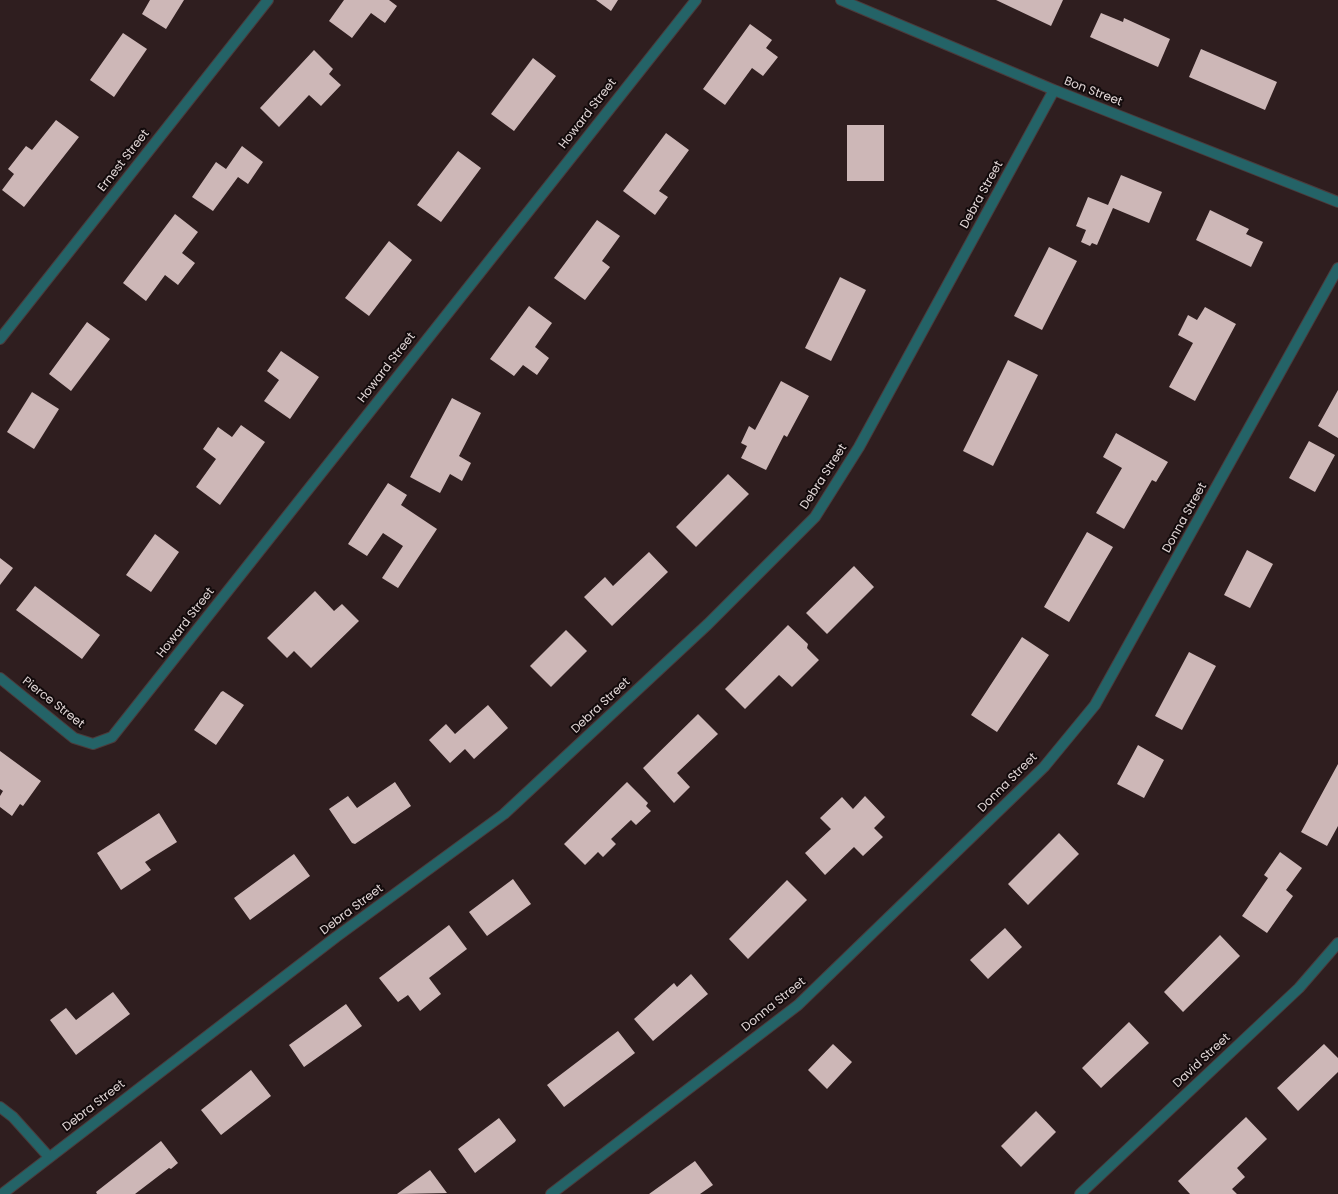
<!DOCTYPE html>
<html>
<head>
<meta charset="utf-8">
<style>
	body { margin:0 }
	canvas { display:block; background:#2f1e1f }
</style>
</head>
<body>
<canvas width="1338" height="1194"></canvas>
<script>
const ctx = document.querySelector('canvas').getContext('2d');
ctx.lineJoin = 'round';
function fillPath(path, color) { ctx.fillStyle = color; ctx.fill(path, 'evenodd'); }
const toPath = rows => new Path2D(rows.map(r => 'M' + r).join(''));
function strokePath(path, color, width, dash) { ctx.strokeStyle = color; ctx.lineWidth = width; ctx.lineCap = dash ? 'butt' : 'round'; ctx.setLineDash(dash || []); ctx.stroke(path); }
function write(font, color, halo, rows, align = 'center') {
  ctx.font = font + ' Poppins,sans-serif'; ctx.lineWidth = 4; ctx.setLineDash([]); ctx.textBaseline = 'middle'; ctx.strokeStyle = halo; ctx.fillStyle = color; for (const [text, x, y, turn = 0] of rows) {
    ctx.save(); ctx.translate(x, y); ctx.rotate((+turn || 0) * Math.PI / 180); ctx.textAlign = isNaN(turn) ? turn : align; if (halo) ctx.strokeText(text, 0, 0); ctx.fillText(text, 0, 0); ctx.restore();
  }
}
const building = toPath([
	[150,0,184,0,166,29,142,14],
	[344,0,389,0,397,6,385,23,371,13,352,38,329,21],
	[596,0,618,0,611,11],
	[996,0,1063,0,1051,26],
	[1101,13,1123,22,1124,18,1170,39,1158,67,1090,37],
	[750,24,772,40,766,48,778,57,763,76,752,68,725,105,703,89],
	[123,33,147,49,114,97,90,80],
	[1201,49,1277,82,1265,110,1189,77],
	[314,50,333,69,329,74,341,85,321,106,309,95,279,127,260,108],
	[533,58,556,76,514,131,491,114],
	[56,120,79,137,24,207,2,190,14,174,8,169,26,146,32,150],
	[847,125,884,125,884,181,847,181],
	[666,133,689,150,659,191,668,197,655,215,623,191],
	[242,146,263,162,248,184,238,177,213,211,192,197,216,162,226,169],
	[458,151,481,168,441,222,417,205],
	[1121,175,1162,192,1149,223,1113,208,1097,245,1092,243,1090,246,1081,242,1086,230,1076,226,1088,197,1108,205],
	[1210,210,1249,229,1246,234,1263,242,1251,267,1196,240],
	[175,214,198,232,182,253,195,263,178,285,165,275,146,301,123,283],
	[597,220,620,236,602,261,610,267,585,300,554,278],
	[389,241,412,260,369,316,345,298],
	[1049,247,1077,261,1042,330,1014,316],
	[840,277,866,290,831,361,805,348],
	[529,306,552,323,535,347,549,358,537,375,523,365,514,376,490,359],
	[1205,307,1236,324,1195,401,1169,387,1193,343,1178,335,1188,315,1197,320],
	[87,322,110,339,71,391,49,374],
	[281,351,319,377,290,419,264,401,279,380,267,371],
	[1008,360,1038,375,993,466,963,451],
	[781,381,809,396,787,437,784,435,766,470,741,458,747,446,741,443,749,426,755,430],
	[1338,390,1338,438,1318,426],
	[32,392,59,409,34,449,7,432],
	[452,398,481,413,459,456,471,463,462,481,450,474,440,493,410,477],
	[241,425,265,442,220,505,196,487,216,459,203,449,218,427,232,437],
	[1116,433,1168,462,1156,482,1152,480,1124,529,1096,513,1122,468,1103,457],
	[1309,441,1335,455,1315,492,1289,478],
	[728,474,749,494,696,547,676,527],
	[388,483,407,495,401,505,437,529,398,588,382,578,403,546,383,533,367,556,348,544],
	[1087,532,1113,547,1069,622,1044,607],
	[155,534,179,552,151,592,126,575],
	[1247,550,1273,564,1250,608,1224,595],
	[649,552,668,572,612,626,584,597,605,577,613,586],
	[0,558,13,568,0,585],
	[854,566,874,587,827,634,806,613],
	[35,586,100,635,82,659,16,610],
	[315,591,334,611,342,604,359,621,311,668,294,651,287,658,267,638],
	[788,625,808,644,807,648,819,660,792,687,779,675,745,709,725,689],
	[566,630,587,651,551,687,530,666],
	[1022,637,1049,655,997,732,971,715],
	[1189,652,1216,666,1182,730,1155,716],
	[223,691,244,705,216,745,194,730,221,692],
	[488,705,508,728,474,759,465,749,450,763,429,740,446,724,455,734],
	[698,714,718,734,677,773,690,787,674,803,643,768],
	[1138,745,1164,760,1144,798,1117,784],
	[0,751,41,781,23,806,20,804,12,816,0,807,0,796,3,791,0,789],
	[1338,764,1338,826,1327,846,1301,832],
	[395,782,411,806,355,844,352,843,329,809,348,796,357,808],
	[627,782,648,803,646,806,651,811,636,825,631,820,611,839,616,844,603,857,598,852,585,865,564,844],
	[865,796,885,817,874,828,883,837,863,856,854,847,825,875,805,853,831,829,820,818,842,797,853,809],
	[159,813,177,842,145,862,151,870,121,890,97,853],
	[1059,833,1079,854,1028,905,1008,884],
	[1280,852,1302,868,1286,890,1293,896,1267,933,1242,916,1268,878,1264,875],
	[294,854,310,876,250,920,234,898],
	[513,879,531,904,487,936,469,912],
	[787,880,807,900,748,959,729,939],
	[449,925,467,949,429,978,441,994,420,1011,408,995,398,1002,379,978],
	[1005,928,1022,947,988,979,970,960],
	[1220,935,1240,956,1183,1012,1164,992],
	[691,974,708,994,653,1041,634,1019,674,983,677,987],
	[113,992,130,1014,76,1055,50,1020,66,1008,76,1020],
	[346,1004,362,1026,304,1067,289,1045],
	[1129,1022,1149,1043,1101,1088,1082,1068],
	[618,1031,635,1053,564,1107,547,1085],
	[833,1044,852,1062,827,1089,808,1070],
	[1324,1044,1338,1058,1338,1072,1298,1111,1277,1088],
	[251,1070,271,1096,221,1135,201,1110],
	[1036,1111,1056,1132,1021,1167,1001,1146],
	[1246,1117,1267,1139,1237,1168,1245,1177,1232,1189,1237,1194,1190,1194,1178,1181],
	[499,1118,516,1140,515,1142,475,1173,458,1149],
	[161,1141,178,1163,171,1169,169,1168,135,1194,97,1194,96,1192],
	[695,1161,713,1185,700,1194,649,1194],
	[430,1170,447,1193,397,1194]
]);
const minor = toPath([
	[841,0,1054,90,1338,202],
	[0,339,268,0],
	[0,678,74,738,93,744,112,737,696,0],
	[0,1107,13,1117,49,1157],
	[2,1194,336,937,504,814,708,624,815,517,859,447,1054,90],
	[551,1194,798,1005,1044,767,1095,705,1338,268],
	[1080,1194,1299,988,1338,943]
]);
const streetNames = [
	["Bon Street",1093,92,21],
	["Howard Street",588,114,-52],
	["Ernest Street",124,161,-52],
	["Debra Street",982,195,-61],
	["Howard Street",387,368,-52],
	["Debra Street",824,477,-57],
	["Donna Street",1185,518,-61],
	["Howard Street",186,623,-52],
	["Pierce Street",53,703,38],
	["Debra Street",601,706,-43],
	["Donna Street",1008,783,-45],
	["Debra Street",352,910,-37],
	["Donna Street",774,1005,-39],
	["David Street",1202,1061,-43],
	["Debra Street",94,1106,-38]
];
fillPath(building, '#cdb7b7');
strokePath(minor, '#4b3b3c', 12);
strokePath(minor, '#246367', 10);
write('12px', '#e1d6d6', '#120a0b', streetNames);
</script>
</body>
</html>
